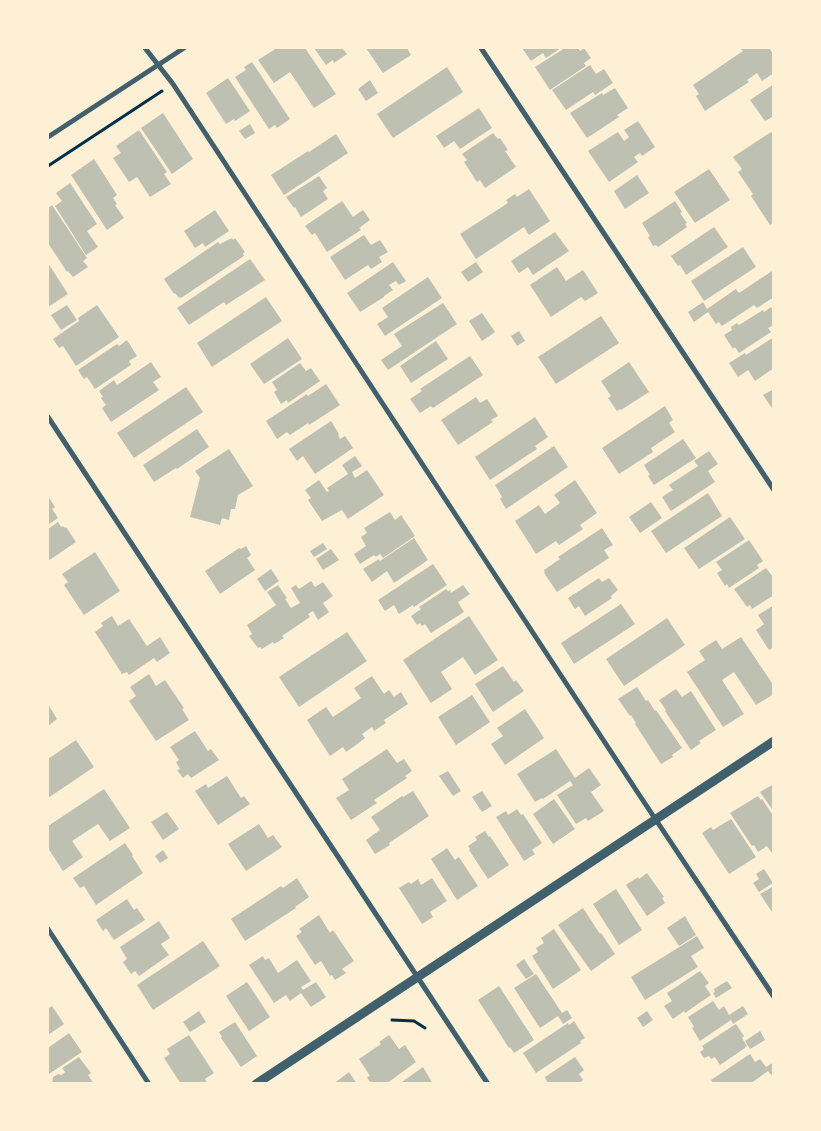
<!DOCTYPE html>
<html>
<head>
<meta charset="utf-8">
<style>
	body { margin:0 }
	#map { position:relative; width:821px; height:1131px; overflow:hidden; background:#fdf0d5; font-family:Commissioner,sans-serif }
	canvas { display:block }
	.frame { position:absolute; inset:0; border:49px solid #fdf0d5; pointer-events:none }
</style>
</head>
<body>
<div id="map">
<canvas width="821" height="1131"></canvas>
<div class="frame"></div>
</div>
<script>
const ctx = document.querySelector('canvas').getContext('2d');
ctx.lineJoin = 'round';
function fillPath(path, color) { ctx.fillStyle = color; ctx.fill(path, 'evenodd'); }
const toPath = rows => new Path2D(rows.map(r => 'M' + r).join(''));
function strokePath(path, color, width, dash) { ctx.strokeStyle = color; ctx.lineWidth = width; ctx.lineCap = dash ? 'butt' : 'round'; ctx.setLineDash(dash || []); ctx.stroke(path); }
const building = toPath([
	[277,48,305,48,336,94,314,108,290,72,274,83,258,60],
	[314,48,342,48,347,54,334,63,333,60,326,65],
	[366,48,407,48,411,55,383,73],
	[522,48,561,48,546,58,543,53,531,61],
	[565,48,578,48,580,51,584,48,591,58,584,63,586,66,550,90,535,67],
	[740,48,769,48,774,55,774,73,762,81,757,73,747,80,749,82,705,111,696,96,699,94,693,85,743,51],
	[252,62,290,119,277,128,275,125,269,129,235,77,246,70,244,67],
	[590,65,596,74,604,69,613,83,595,95,593,92,566,110,552,90],
	[447,67,463,92,393,138,377,114],
	[228,78,250,111,235,121,234,119,226,124,206,93],
	[370,80,378,93,366,101,358,89],
	[774,84,774,116,765,121,750,100],
	[615,88,628,108,617,115,619,117,587,138,570,113,602,93,603,95],
	[479,108,492,128,460,149,454,141,444,148,436,136],
	[163,113,193,159,172,174,141,128],
	[638,121,655,147,642,156,640,153,634,157,638,162,609,182,588,151,618,132,624,141,629,137,624,130],
	[250,124,255,133,245,139,239,131],
	[139,130,167,172,164,174,171,184,150,197,137,177,129,182,113,158,121,153,116,146],
	[771,132,774,136,774,222,770,225,751,196,753,194,738,172,742,169,733,157],
	[493,133,498,139,500,138,508,150,505,151,516,167,485,188,480,180,477,182,464,162,467,160,462,154],
	[336,134,348,153,284,195,271,175,308,151,309,152],
	[94,159,117,195,113,198,117,204,115,205,124,218,107,230,71,175],
	[709,169,730,200,695,223,674,192],
	[637,175,649,193,625,209,614,191],
	[319,176,327,188,323,191,328,199,301,217,295,207,294,208,286,197],
	[70,183,97,224,87,231,98,247,86,255,55,206,62,201,56,193],
	[529,189,550,221,529,235,524,227,476,259,460,234,508,203,506,200,515,194,517,197],
	[342,201,353,217,363,210,370,220,359,228,361,230,327,252,315,233,312,235,305,226],
	[675,201,682,212,680,213,687,223,685,224,687,227,658,247,656,245,653,246,648,237,650,236,642,223],
	[52,205,87,258,83,261,88,267,73,277,68,271,67,272,48,243,48,208],
	[215,210,229,231,205,247,203,243,195,248,184,231],
	[714,227,728,247,686,275,680,265,678,266,671,256],
	[555,232,569,251,533,275,528,267,519,273,511,261],
	[364,235,371,245,380,240,388,252,379,257,382,262,371,269,368,265,345,280,330,257],
	[232,238,233,240,235,238,245,252,243,253,244,256,181,298,180,297,179,298,175,293,174,294,164,279,218,242,220,244],
	[743,247,756,267,704,301,691,281],
	[250,259,265,280,226,305,224,302,189,325,177,308],
	[393,262,406,281,399,285,396,281,389,285,393,290,384,296,384,297,360,312,347,293],
	[476,262,483,272,468,282,461,272],
	[48,263,68,294,48,307],
	[557,267,566,281,583,270,598,293,585,301,581,297,551,317,530,285],
	[772,271,774,274,774,297,757,308,754,305,722,326,719,322,716,324,708,312,694,322,688,312,703,302,707,309,736,289,739,293],
	[428,277,442,298,385,336,377,324,388,317,382,308],
	[266,297,282,321,212,367,197,343],
	[443,303,457,324,388,370,381,360,402,346,394,334],
	[67,305,77,320,61,330,51,315],
	[97,305,119,337,76,366,63,346,59,348,53,339,79,321,78,318],
	[771,307,774,311,774,325,768,328,771,332,739,353,735,347,733,349,724,335,732,330,731,327,737,323,739,325,763,310,764,312],
	[482,313,495,332,482,341,469,321],
	[601,316,619,343,556,384,538,357],
	[519,331,525,341,517,346,511,336],
	[774,337,774,368,755,381,748,370,738,377,729,363,745,353,746,355],
	[288,338,302,359,264,384,250,364],
	[127,340,137,356,129,361,131,365,95,389,87,377,84,379,78,370,117,344,119,346],
	[436,341,448,359,411,383,400,366],
	[470,356,483,375,433,408,431,406,420,413,410,399,422,391,420,389],
	[151,362,161,377,153,382,159,390,111,422,102,408,106,405,101,398,103,397,99,391,114,380,117,385],
	[629,362,649,392,621,410,620,409,617,411,608,398,611,396,601,381],
	[300,363,306,371,311,368,320,381,288,403,287,400,281,404,274,392,277,390,272,382],
	[326,384,340,405,309,425,308,423,290,435,287,432,277,439,266,421,307,394,308,396],
	[186,387,203,412,134,458,117,433],
	[774,389,774,411,763,395],
	[476,397,480,403,487,399,498,416,491,420,493,422,458,445,441,420],
	[665,406,673,420,669,423,675,432,651,448,653,452,619,474,602,448],
	[535,417,548,437,535,446,537,449,490,480,475,457],
	[331,421,339,434,338,435,340,439,345,436,353,448,315,474,303,456,297,461,289,449],
	[197,429,209,447,177,469,176,468,154,482,143,465],
	[683,439,696,458,654,485,648,476,650,475,644,465],
	[554,446,568,467,506,509,500,499,502,497,495,485],
	[229,449,253,486,238,495,235,509,231,509,229,520,222,518,220,525,190,517,200,478,195,471],
	[709,451,718,464,708,471,715,482,671,511,662,497,673,490,669,485,698,466,694,461],
	[355,456,362,466,352,472,355,478,367,470,384,495,348,519,342,510,322,521,308,500,311,498,305,490,319,480,327,492,329,491,327,488,348,474,342,465],
	[575,480,597,513,580,525,583,529,559,545,556,541,536,554,515,521,539,505,545,514,560,503,554,495],
	[708,493,722,516,666,553,651,531],
	[48,496,55,507,52,509,58,518,48,525],
	[651,502,662,518,640,533,629,517],
	[390,512,395,520,401,515,415,536,383,558,380,554,376,557,374,555,360,564,354,554,366,546,361,537,367,533,364,528],
	[730,517,745,539,699,569,684,548],
	[58,522,61,527,63,526,65,528,66,527,76,542,48,561,48,529],
	[602,528,613,545,604,550,609,558,557,592,544,573,545,572,544,570,560,559,558,557],
	[414,538,428,560,394,583,387,571,372,582,363,569,379,559,380,561],
	[749,540,763,561,757,565,759,568,729,588,727,584,725,586,717,573,722,570,716,562],
	[323,543,327,549,314,557,310,551],
	[246,546,251,555,247,558,255,570,220,594,205,571,239,548,241,549],
	[331,549,339,560,323,570,316,559],
	[95,552,120,591,84,615,64,585,68,582,62,574],
	[433,564,447,585,414,607,413,605,399,614,394,605,385,611,378,600],
	[766,568,774,578,774,595,752,609,750,605,747,607,734,589],
	[271,569,279,581,265,591,257,579],
	[599,578,602,582,609,578,618,590,611,596,612,598,585,616,579,606,575,609,568,598],
	[311,581,315,587,323,582,333,596,323,603,329,612,318,620,313,611,308,614,310,617,282,636,284,638,274,644,273,642,262,649,260,647,258,648,249,636,252,634,247,625,276,605,267,592,278,585,287,598,285,599,291,608,300,603,291,588,296,585,299,589],
	[463,585,470,594,458,602,464,612,431,633,425,624,422,626,420,623,417,625,411,616,421,609,419,607,446,589,448,591,450,590,451,593],
	[621,604,635,624,574,664,561,643],
	[774,605,774,647,769,650,756,630,764,624,758,615],
	[112,616,118,626,129,619,147,646,160,637,170,653,157,662,154,658,129,675,127,672,122,674,95,632,103,626,101,623],
	[469,616,498,660,475,675,463,657,441,672,452,689,431,703,403,660],
	[667,618,685,645,624,686,606,659],
	[347,632,367,661,299,707,279,677],
	[741,637,774,686,774,694,756,705,734,672,722,680,744,714,723,727,687,672,705,660,699,651,716,640,722,649],
	[503,666,514,682,516,680,524,691,493,712,475,684],
	[149,674,156,686,165,680,184,708,182,709,189,720,156,741,129,701,136,696,130,687],
	[372,676,384,694,389,690,394,697,401,692,408,704,384,720,386,723,374,731,372,727,362,734,365,738,356,745,346,752,343,747,330,756,307,720,326,707,333,717,361,698,354,688],
	[637,687,646,701,648,700,655,711,656,710,682,748,672,755,673,757,661,764,635,724,636,723,631,715,630,716,618,699],
	[676,689,682,697,691,691,716,730,699,741,701,743,691,750,665,711,666,710,659,700],
	[472,695,490,722,456,745,438,717],
	[48,704,57,719,48,726],
	[525,709,544,738,505,765,491,744,503,736,497,728],
	[195,731,208,751,211,749,219,760,191,778,188,774,183,778,177,770,180,769,176,762,179,760,170,747],
	[76,740,94,767,48,798,48,759],
	[387,749,397,763,404,759,412,771,405,776,407,778,374,800,377,803,351,820,336,798,349,790,342,779],
	[556,749,575,778,589,768,601,785,591,792,604,811,588,821,586,818,576,824,557,795,573,785,570,781,543,799,542,798,535,802,517,774],
	[448,771,461,791,453,796,439,776],
	[227,776,241,798,244,796,250,804,218,825,195,791,206,784,208,788],
	[774,784,774,812,760,792],
	[104,789,130,828,110,841,98,824,72,841,83,857,63,871,48,848,48,826],
	[413,791,429,816,389,843,390,845,375,854,366,840,380,830,371,817,402,796,403,797],
	[482,791,492,806,482,812,472,797],
	[758,796,761,800,762,799,774,817,774,856,767,846,758,852,754,845,752,846,730,813],
	[554,799,575,829,553,844,533,814],
	[517,809,521,815,523,814,542,843,532,850,535,854,524,861,496,817,506,811,508,815],
	[167,812,179,829,163,840,151,822],
	[731,819,756,857,729,874,702,833,711,827,713,830],
	[259,824,268,838,273,835,282,847,246,871,228,844],
	[485,831,489,837,490,836,509,865,488,879,469,850,470,849,468,846,477,840,475,837],
	[125,843,133,855,132,856,143,873,96,905,84,886,80,888,73,878],
	[447,848,455,860,459,857,478,886,457,900,431,859],
	[163,850,168,858,160,863,155,856],
	[764,869,773,883,759,892,753,883,759,879,756,874],
	[647,873,664,897,662,898,665,903,647,916,626,885,638,877,639,879],
	[297,878,309,897,295,907,296,908,245,941,231,919,281,886,283,888],
	[432,878,447,901,430,912,433,917,422,924,399,888,409,882,411,884,418,879,421,885],
	[774,886,774,915,760,894],
	[616,889,642,930,619,945,593,904],
	[127,899,134,910,137,908,145,920,114,940,106,928,103,931,96,920],
	[583,908,600,934,601,933,615,954,591,971,558,925],
	[319,915,330,933,333,930,354,961,342,969,346,973,335,980,332,975,330,976,321,961,315,965,296,936,302,932,299,929],
	[685,916,696,935,679,946,667,928],
	[159,921,170,938,161,944,169,955,139,976,135,971,131,974,123,962,127,959,120,947],
	[554,929,581,970,553,989,532,956,538,952,536,948,544,943,541,938],
	[697,936,704,948,691,956,698,967,645,1000,631,977],
	[203,941,220,966,153,1010,137,985],
	[263,956,265,960,269,958,278,973,297,960,311,981,301,987,303,990,316,982,326,997,311,1007,301,993,290,1001,286,995,274,1003,249,965],
	[524,959,534,974,526,979,516,965],
	[700,971,709,983,705,986,711,995,685,1013,684,1011,673,1019,664,1006,672,1001,667,993],
	[536,974,562,1013,567,1010,572,1018,563,1024,558,1016,540,1028,514,988],
	[727,981,732,988,716,998,713,993,715,992,714,989],
	[247,982,270,1017,249,1031,226,996],
	[499,986,534,1040,514,1053,510,1047,509,1048,478,1000],
	[713,1001,719,1010,724,1006,729,1015,743,1006,748,1014,733,1024,731,1020,700,1041,692,1028,694,1027,688,1017],
	[52,1006,64,1024,48,1035,48,1009],
	[199,1011,206,1022,190,1032,183,1022],
	[647,1011,653,1020,643,1027,637,1018],
	[574,1021,585,1038,580,1041,581,1043,536,1073,523,1053,568,1023,569,1025],
	[235,1022,257,1056,241,1067,221,1038,222,1037,219,1032],
	[736,1024,744,1036,742,1038,747,1046,745,1047,745,1048,720,1065,715,1057,711,1059,709,1056,704,1058,700,1052,704,1049,702,1046],
	[760,1031,765,1040,750,1049,745,1041],
	[69,1033,82,1052,49,1074,48,1071,48,1048],
	[189,1035,214,1073,205,1079,208,1084,181,1084,164,1058,170,1054,167,1049],
	[389,1035,399,1049,405,1045,416,1062,386,1084,371,1084,367,1077,370,1076,359,1059,381,1044,379,1042],
	[750,1054,755,1062,760,1059,766,1067,774,1062,774,1073,771,1075,768,1071,750,1084,714,1084,711,1080],
	[79,1057,91,1073,88,1075,94,1084,52,1084,53,1077,58,1074,62,1075,65,1072,62,1068],
	[575,1057,584,1070,579,1074,583,1080,578,1084,548,1084,545,1077],
	[423,1067,433,1084,399,1084],
	[349,1072,357,1084,333,1084]
]);
const path = toPath([
	[48,166,162,91],
	[392,1020,414,1021,425,1028]
]);
const minor = toPath([
	[145,48,173,84,640,796,774,997],
	[481,48,774,490],
	[48,137,184,48],
	[48,417,488,1084],
	[48,929,149,1084]
]);
const tertiary = toPath([
	[256,1084,774,741]
]);
fillPath(building, '#bec0b2');
strokePath(path, '#003049', 3);
strokePath(minor, '#3f606c', 5);
strokePath(tertiary, '#3f606c', 9);
</script>
</body>
</html>
